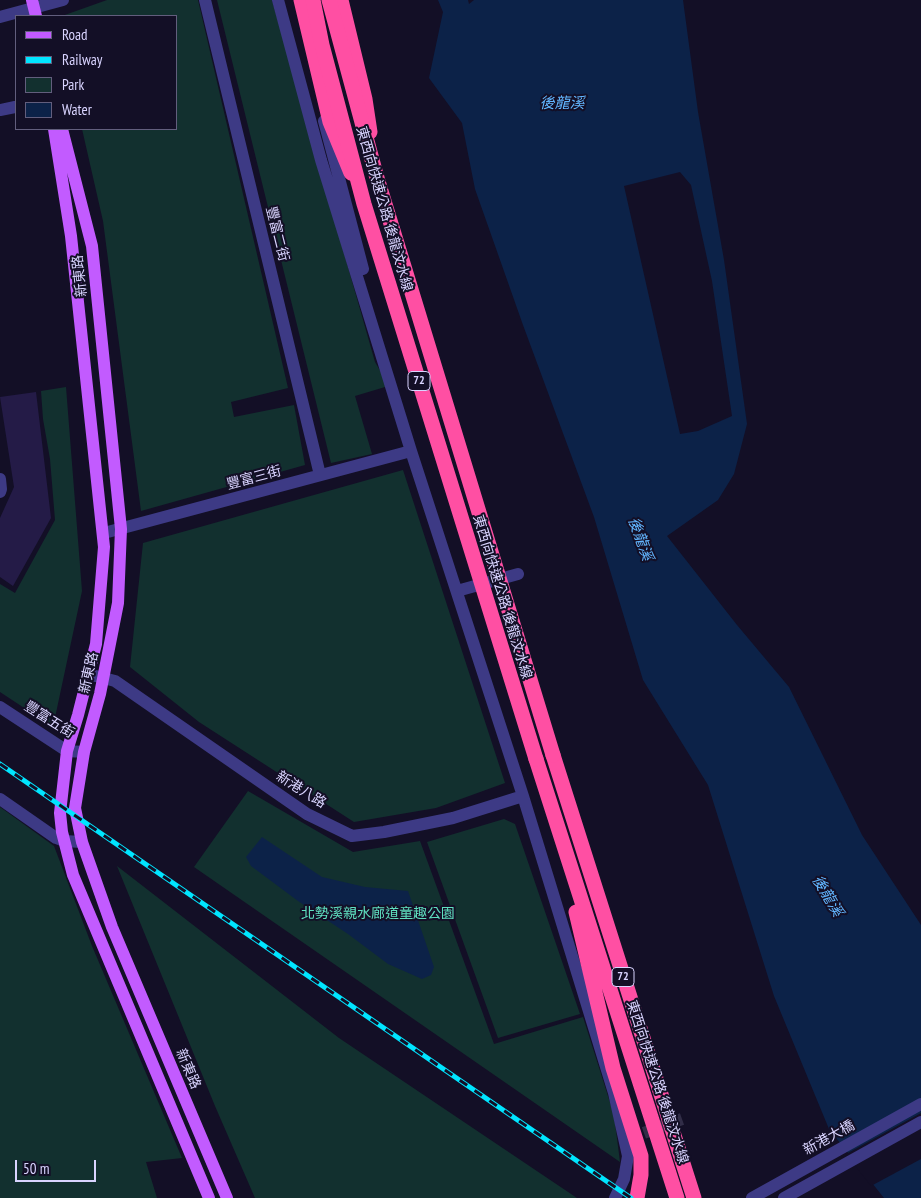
<!DOCTYPE html>
<html>
<head>
<meta charset="utf-8">
<style>
	body { margin:0 }
	#map { position:relative; width:921px; height:1198px; overflow:hidden; background:#130f26; font-family:"PT Sans Narrow",sans-serif }
	canvas { display:block }
	.legend { position:absolute; left:15px; top:15px; width:162px; height:115px; box-sizing:border-box; background:#130f26; border:1px solid #625e7d; margin:0; padding:6px 9px; list-style:none; font-size:15px; color:#d9d4ff }
	.legend li { display:flex; align-items:center; gap:10px; height:25px }
	.legend b { width:25px; border:1px solid #625e7d }
	.scale { position:absolute; left:15px; top:1160px; width:81px; height:22px; box-sizing:border-box; border:2px solid #d9d4ff; border-top:0; padding-left:6px; font-size:15px; line-height:18px; white-space:nowrap; color:#d9d4ff; -webkit-text-stroke:4px #130f26; paint-order:stroke }
</style>
</head>
<body>
<div id="map">
<canvas width="921" height="1198"></canvas>
<ul class="legend">
<li><b style="height:6px;background:#c25bff"></b>Road</li>
<li><b style="height:6px;background:#00e5ff"></b>Railway</li>
<li><b style="height:14px;background:#12302f"></b>Park</li>
<li><b style="height:14px;background:#0c2248"></b>Water</li>
</ul>
<div class="scale">50 m</div>
</div>
<script>
const ctx = document.querySelector('canvas').getContext('2d');
ctx.lineJoin = 'round';
function fillPath(path, color) { ctx.fillStyle = color; ctx.fill(path, 'evenodd'); }
const toPath = rows => new Path2D(rows.map(r => 'M' + r).join(''));
function strokePath(path, color, width, dash) { ctx.strokeStyle = color; ctx.lineWidth = width; ctx.lineCap = dash ? 'butt' : 'round'; ctx.setLineDash(dash || []); ctx.stroke(path); }
function write(font, color, halo, rows, align = 'center') {
  ctx.font = font + ' "PT Sans Narrow","Noto Sans TC",sans-serif'; ctx.lineWidth = 4; ctx.setLineDash([]); ctx.textBaseline = 'middle'; ctx.strokeStyle = halo; ctx.fillStyle = color; for (const [text, x, y, turn = 0] of rows) {
    ctx.save(); ctx.translate(x, y); ctx.rotate((+turn || 0) * Math.PI / 180); ctx.textAlign = isNaN(turn) ? turn : align; if (halo) ctx.strokeText(text, 0, 0); ctx.fillText(text, 0, 0); ctx.restore();
  }
}
const green = toPath([
	[107,0,198,0,288,388,231,402,234,417,294,405,305,465,141,511,103,221,82,129,176,129,176,16,62,16],
	[217,0,272,0,375,362,385,379,385,387,355,396,372,454,331,463],
	[66,387,82,591,53,727,0,692,0,584,15,593,55,520,50,459,43,419,41,391],
	[403,470,505,783,436,808,354,822,199,722,130,667,143,543],
	[248,791,353,852,420,841,494,1044,583,1017,614,1115,620,1162,194,867],
	[0,807,54,846,92,946,182,1158,146,1162,157,1198,0,1198],
	[504,819,515,824,580,1014,498,1038,427,842],
	[117,866,339,1038,577,1198,255,1198,215,1106]
]);
const water = toPath([
	[438,0,468,0,469,4,474,0,683,0,698,112,724,260,747,424,734,474,718,500,667,536,737,625,789,687,862,835,921,925,921,1198,884,1198,829,1129,774,996,708,785,643,680,594,517,523,325,475,189,462,123,429,78,443,12],
	[680,172,691,185,712,281,732,416,698,431,680,434,624,186],
	[262,837,322,877,365,887,408,891,434,967,431,975,422,979,388,964,348,934,298,901,251,866,246,857]
]);
const pier = toPath([
	[921,1113,921,1159,871,1186,846,1154]
]);
const building = toPath([
	[36,392,51,518,13,586,0,577,0,518,14,487,0,397]
]);
const minorTunnel = toPath([
	[627,1139,682,1119]
]);
const minor = toPath([
	[205,0,320,475],
	[278,0,321,160,411,451,523,796,614,1093,628,1156,624,1179,615,1198],
	[0,17,63,0],
	[0,110,15,107],
	[324,121,363,269],
	[0,479,1,489,0,492],
	[104,533,411,451],
	[457,591,518,574],
	[88,674,115,681,307,814,352,836,384,832,453,818,523,796],
	[0,707,67,751,84,752],
	[0,799,56,838,64,841,82,842],
	[752,1198,921,1104],
	[784,1198,921,1122]
]);
const major = toPath([
	[32,0,36,16],
	[54,129,71,236,104,547,96,644,78,715,67,751,60,813,62,832,73,875,209,1198],
	[62,129,92,246,121,529,118,603,100,694,84,752,75,808,82,842,112,927,227,1198]
]);
const highway = toPath([
	[301,0,330,122,351,173],
	[341,0,365,99,370,132],
	[553,755,694,1198],
	[536,759,677,1198],
	[576,912,613,1068,641,1156,641,1175,637,1198]
]);
const rail = toPath([
	[0,764,631,1198]
]);
const highwayBridge = toPath([
	[313,0,322,45,364,204,536,759],
	[329,0,377,178,553,755]
]);
const shields = [
	[419,381,22],
	[623,977,22]
];
const shieldNames = [
	["72",419,381],
	["72",623,977]
];
const streetNames = [
	["東西向快速公路 後龍汶水線",384,209,74],
	["豐富二街",277,234,76],
	["新東路",80,276,-96],
	["豐富三街",254,478,-15],
	["東西向快速公路 後龍汶水線",502,597,73],
	["新東路",89,673,-77],
	["豐富五街",49,720,32],
	["新港八路",301,790,32],
	["新東路",188,1069,67],
	["東西向快速公路 後龍汶水線",657,1082,72],
	["新港大橋",829,1138,-29]
];
const parkNames = [
	["北勢溪親水廊道童趣公園",378,914]
];
const waterNames = [
	["後龍溪",562,104],
	["後龍溪",640,539,70],
	["後龍溪",827,896,59]
];
fillPath(green, '#12302f');
fillPath(water, '#0c2248');
fillPath(pier, '#130f26');
fillPath(building, '#241b47');
strokePath(minorTunnel, '#312d47', 12, [12, 6]);
strokePath(minor, '#3d3a85', 12);
strokePath(major, '#c25bff', 12);
strokePath(highway, '#ff4fa3', 15);
strokePath(rail, '#00e5ff', 5);
strokePath(rail, '#130f26', 3, [9]);
strokePath(highwayBridge, '#ff4fa3', 15);
for (const [x, y, w] of shields) { const box = new Path2D(); box.roundRect(x - w / 2, y - 9.5, w, 19, 4); ctx.fillStyle = '#130f26'; ctx.fill(box); strokePath(box, '#d9d4ff', 1); }
write('bold 12px', '#d9d4ff', null, shieldNames);
write('14px', '#d9d4ff', '#130f26', streetNames);
write('14px', '#5fe0c0', '#130f26', parkNames);
write('italic 15px', '#62b6ff', '#130f26', waterNames);
</script>
</body>
</html>
